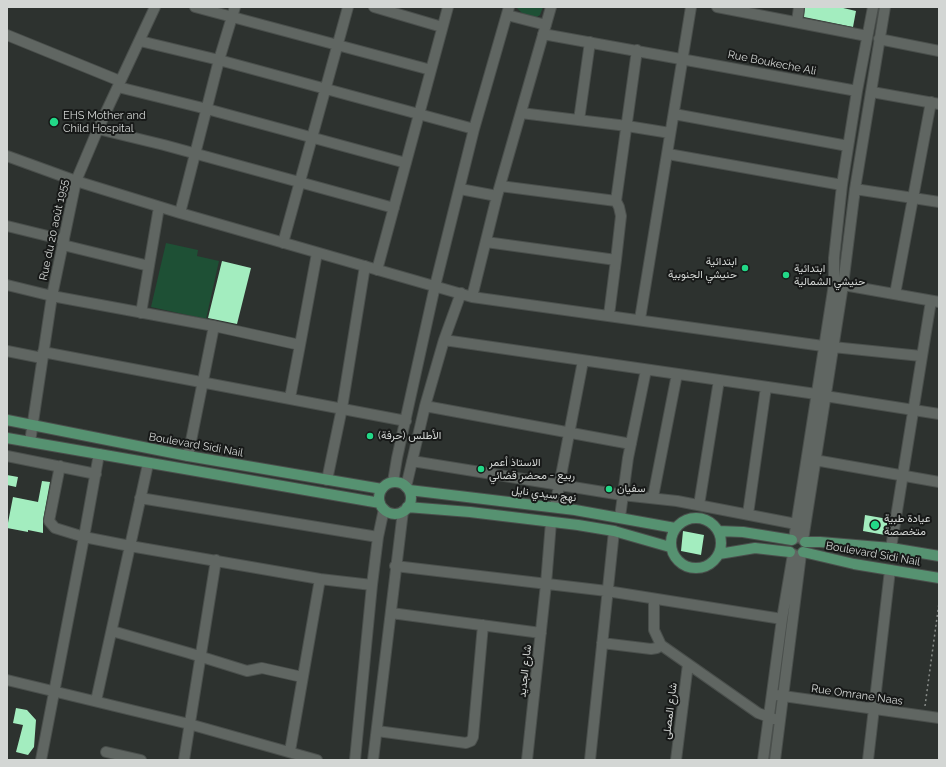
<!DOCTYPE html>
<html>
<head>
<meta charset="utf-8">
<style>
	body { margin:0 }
	#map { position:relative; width:946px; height:767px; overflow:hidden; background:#2d322f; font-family:Raleway,sans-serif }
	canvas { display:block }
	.frame { position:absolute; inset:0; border:8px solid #d3d6d4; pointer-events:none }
</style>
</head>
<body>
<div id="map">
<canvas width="946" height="767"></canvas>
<div class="frame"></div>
</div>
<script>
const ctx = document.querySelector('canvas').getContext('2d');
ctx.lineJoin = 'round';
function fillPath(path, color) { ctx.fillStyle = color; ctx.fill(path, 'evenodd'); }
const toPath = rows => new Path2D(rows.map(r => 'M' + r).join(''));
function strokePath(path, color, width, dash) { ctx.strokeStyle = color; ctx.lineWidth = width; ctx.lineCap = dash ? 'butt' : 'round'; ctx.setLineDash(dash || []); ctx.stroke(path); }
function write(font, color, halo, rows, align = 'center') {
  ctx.font = font + ' Raleway,Vazirmatn,sans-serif'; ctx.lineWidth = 4; ctx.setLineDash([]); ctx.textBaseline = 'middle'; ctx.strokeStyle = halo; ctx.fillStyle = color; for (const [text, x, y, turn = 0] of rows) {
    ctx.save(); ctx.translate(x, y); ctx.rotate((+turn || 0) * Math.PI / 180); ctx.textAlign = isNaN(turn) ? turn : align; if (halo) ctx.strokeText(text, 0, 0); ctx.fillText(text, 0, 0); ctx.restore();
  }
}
const green = toPath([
	[516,7,543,7,540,15,535,18,523,14],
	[166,243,198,250,197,256,219,261,206,319,151,307]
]);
const building = toPath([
	[805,7,839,7,856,11,853,27,804,17],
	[222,261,251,268,237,324,208,318],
	[7,475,18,477,16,487,7,485],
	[42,481,50,482,43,520,43,533,28,530,28,532,7,528,13,497,38,502],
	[865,515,888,519,885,535,863,531],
	[683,531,704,535,701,555,681,551],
	[16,708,27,710,36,720,34,747,28,755,16,752,23,725,13,723]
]);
const path = toPath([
	[925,706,939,603]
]);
const minor = toPath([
	[195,7,431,70],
	[374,7,442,27],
	[717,7,867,36],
	[507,15,546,25],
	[797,22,799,7],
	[543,34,857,91],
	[7,35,120,81],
	[879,39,939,51],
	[140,41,219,60,474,129],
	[118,87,207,109,406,163],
	[872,92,939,104],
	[521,113,627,126,670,133],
	[674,114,848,146],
	[579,120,590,42],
	[98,129,164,145,394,208],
	[668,154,842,185],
	[7,156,76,181,180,213,472,297,823,346,921,356],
	[500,186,616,201,637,50],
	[460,189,497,196],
	[855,189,939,202],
	[180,213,219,60,235,7],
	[7,226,64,240],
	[486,242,616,260,621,216,619,207,616,201],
	[283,243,348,7],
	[63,245,149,266],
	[377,270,448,7],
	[838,284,939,302],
	[7,285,52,296,214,326,300,345,317,253],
	[895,294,931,102],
	[472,297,497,196,551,7],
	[141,313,159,207],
	[609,315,616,260],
	[640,319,691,7],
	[444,340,816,394],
	[7,351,42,358],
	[43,352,406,421],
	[825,396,939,414],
	[290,398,300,345],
	[425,406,631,444],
	[30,442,52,296,76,181,98,129,155,7],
	[7,456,96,474],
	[188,456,214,326],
	[809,459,939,482],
	[412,461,622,495,677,501,796,524],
	[60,466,49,521,55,528,84,537,130,546,320,579,372,585],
	[327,480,342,408,365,266],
	[393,482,397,458,435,286,474,129,509,7],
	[406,487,425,406,444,340,461,293],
	[653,497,677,374],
	[140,498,378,537],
	[699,505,719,380],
	[555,507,583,361],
	[748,514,766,387],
	[620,517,628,458,646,370],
	[794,539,834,284,834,258,842,185,857,91,873,7],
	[803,540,843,285,855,189,885,7],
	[891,548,931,301],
	[395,566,607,591,782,619],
	[654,599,654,630,661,645,758,713,774,719],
	[391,613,541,633],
	[112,631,189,653,247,671,262,668,302,677],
	[602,643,651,649,657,648,661,645],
	[7,680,189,724,317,760],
	[776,695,939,718],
	[96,701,148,464],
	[377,731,466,743,471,741,473,737,483,625],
	[290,751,320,579],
	[106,752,141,760],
	[41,760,84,537,99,454],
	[184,760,216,560],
	[355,760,372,585,378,537,384,509],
	[373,760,403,511],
	[527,760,546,584,551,522],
	[590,760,614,531],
	[676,760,688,664],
	[763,760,782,619,793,554],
	[775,760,801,554],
	[868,760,890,570]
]);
const major = toPath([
	[7,420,188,456,382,489],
	[7,438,380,503],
	'379 498a16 16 0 1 1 32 0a16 16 0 1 1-32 0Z',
	[409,490,575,510,675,528],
	[407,507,470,512,578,525,614,531,670,547],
	'671 543a25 25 0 1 1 50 0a25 25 0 1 1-50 0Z',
	[718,531,743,532,792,540],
	[805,542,820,542,891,548,939,556],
	[803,552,854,564,939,578],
	[719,554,755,548,790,552]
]);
const markers = [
	[54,122,5,"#22d887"],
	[745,268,4,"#22d887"],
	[786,275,4,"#22d887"],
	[370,436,4,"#22d887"],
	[481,469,4,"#22d887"],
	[609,489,4,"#22d887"],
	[875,525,5,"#22d887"]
];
const streetNames = [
	["Rue Boukeche Ali",772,63,11],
	["Rue du 20 août 1955",54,230,-78],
	["Boulevard Sidi Nail",196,445,10],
	["نهج سيدي نايل",544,494,7],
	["Boulevard Sidi Nail",873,554,10],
	["شارع الجديد",525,671,-84],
	["Rue Omrane Naas",857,695,8],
	["شارع المصلى",670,711,-83]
];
const poiNames = [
	["EHS Mother and",63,116],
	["Child Hospital",63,129],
	["ابتدائية",737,262,"right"],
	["حنيشي الجنوبية",737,275,"right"],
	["ابتدائية",794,269],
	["حنيشي الشمالية",794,282],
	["الأطلس (حرفة)",378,436],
	["الاستاذ أعمر",489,463],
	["ربيع - محضر قضائي",489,476],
	["سفيان",617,489],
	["عيادة طبية",884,519],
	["متخصصة",884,532]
];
fillPath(green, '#1e5035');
fillPath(building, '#a3edbf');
strokePath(minor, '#4a4f4c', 12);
strokePath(major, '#4a4f4c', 12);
strokePath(path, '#878b88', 1.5, [2, 3]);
strokePath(minor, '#606662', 10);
strokePath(major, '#569271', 10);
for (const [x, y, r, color] of markers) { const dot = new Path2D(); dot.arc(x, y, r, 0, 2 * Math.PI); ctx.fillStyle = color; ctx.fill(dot); strokePath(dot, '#171918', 1.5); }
write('11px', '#d3d6d4', '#171918', streetNames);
write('11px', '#d3d6d4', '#171918', poiNames, 'left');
</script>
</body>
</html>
